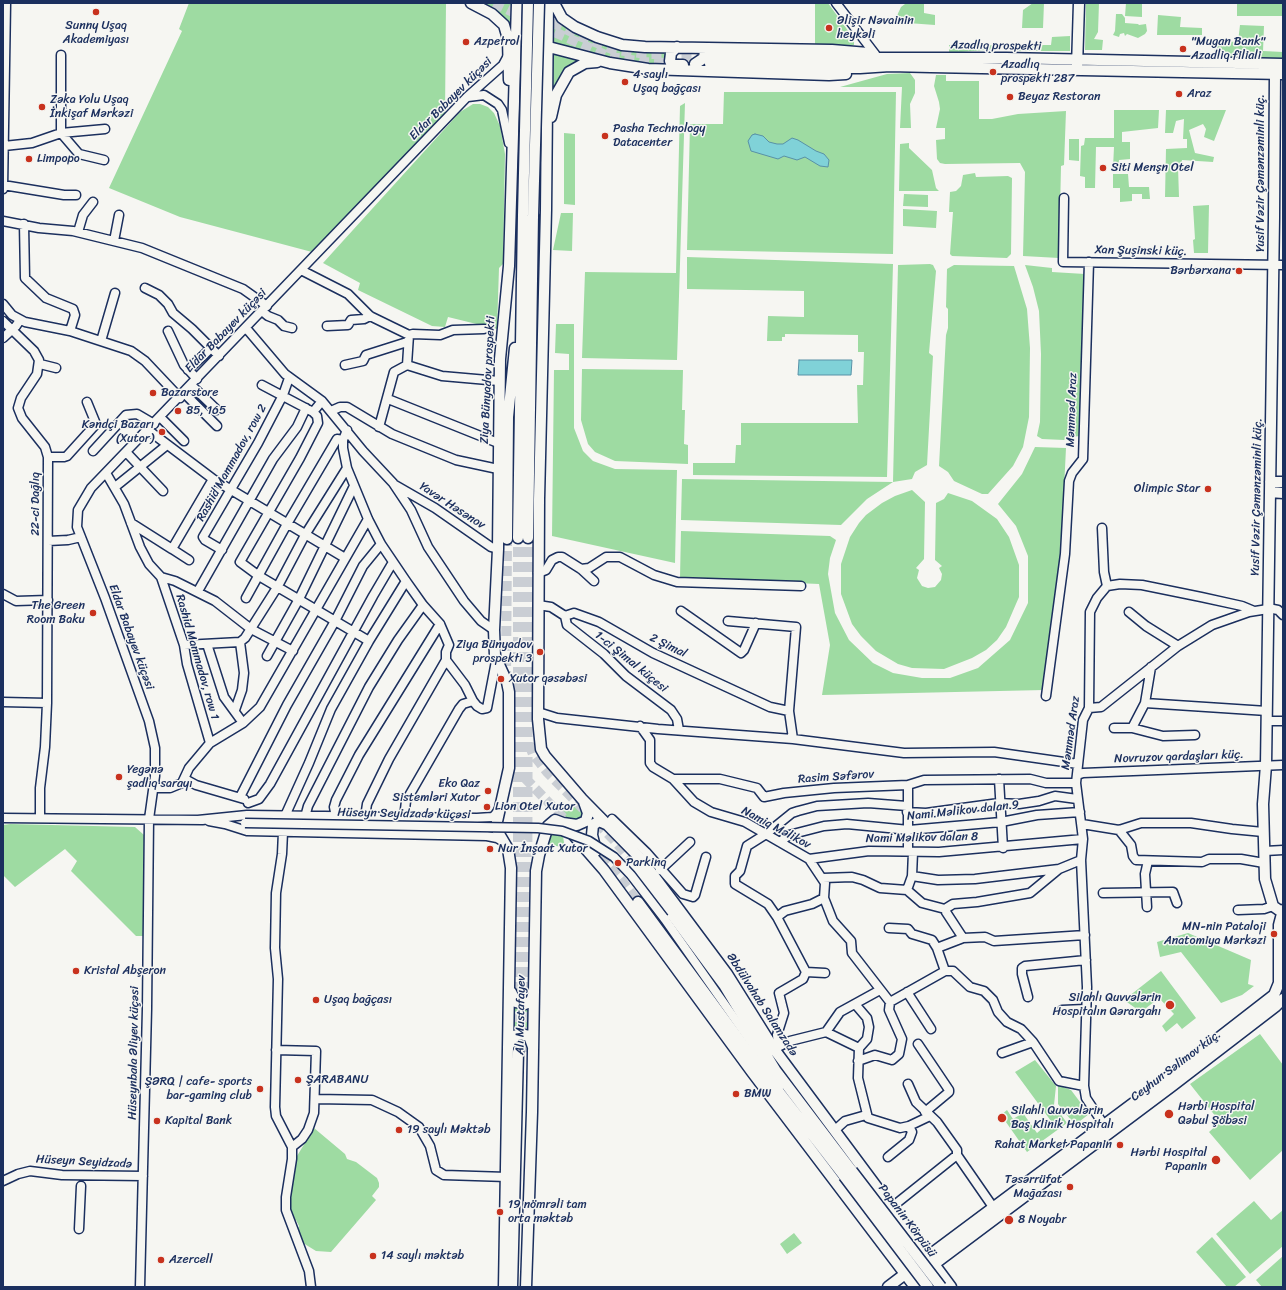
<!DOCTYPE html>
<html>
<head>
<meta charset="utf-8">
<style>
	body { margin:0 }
	#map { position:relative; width:1286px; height:1290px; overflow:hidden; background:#f6f6f2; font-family:Sriracha,sans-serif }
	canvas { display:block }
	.frame { position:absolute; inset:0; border:4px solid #1b2f5e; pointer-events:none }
</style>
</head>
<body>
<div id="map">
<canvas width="1286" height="1290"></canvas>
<div class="frame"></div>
</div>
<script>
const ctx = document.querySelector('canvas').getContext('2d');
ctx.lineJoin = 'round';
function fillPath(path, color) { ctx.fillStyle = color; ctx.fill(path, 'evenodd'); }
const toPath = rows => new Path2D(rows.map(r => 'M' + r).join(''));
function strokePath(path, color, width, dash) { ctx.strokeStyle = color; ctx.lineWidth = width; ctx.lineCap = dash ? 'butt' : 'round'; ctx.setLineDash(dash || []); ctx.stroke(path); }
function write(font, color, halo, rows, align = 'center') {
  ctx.font = font + ' Sriracha,sans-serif'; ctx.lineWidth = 3; ctx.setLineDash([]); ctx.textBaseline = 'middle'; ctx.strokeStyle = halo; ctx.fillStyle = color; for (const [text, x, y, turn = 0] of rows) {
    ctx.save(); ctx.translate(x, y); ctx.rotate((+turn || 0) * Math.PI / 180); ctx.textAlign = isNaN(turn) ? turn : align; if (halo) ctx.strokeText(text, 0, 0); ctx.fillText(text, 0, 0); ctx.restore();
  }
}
const green = toPath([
	[189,3,446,3,445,115,312,252,180,217,109,188,182,31,179,29],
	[482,3,511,3,510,26,498,12],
	[815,3,828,3,854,39,854,45,815,46],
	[924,3,924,13,935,15,935,25,894,22,901,7,905,4],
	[1033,3,1044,3,1043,28,1022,28,1023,10],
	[1086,3,1099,3,1098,32,1094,39,1103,40,1102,50,1085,50],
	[1126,3,1142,3,1142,17,1125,16],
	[1237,3,1283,3,1283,16,1237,16],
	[1116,14,1122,14,1125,18,1125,23,1138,24,1139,25,1146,24,1147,31,1145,34,1138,38,1127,34,1125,36,1124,33,1120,34,1119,37,1113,35,1115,31],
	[1158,15,1181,17,1180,27,1202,28,1202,35,1157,35],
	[551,18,572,29,668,51,665,59,669,66,639,66,551,44],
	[1240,25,1264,26,1263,51,1283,52,1283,60,1214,58,1215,41,1238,42],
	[1070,36,1070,51,1019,51,1019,45,1051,45,1052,37],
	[949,45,997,45,997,49,949,53],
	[551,52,585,59,569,66,561,75,551,96],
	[910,73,915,80,915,93,910,104,911,128,900,128,902,87,840,87,887,74],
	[936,75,946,75,946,81,979,81,979,119,992,119,1018,114,1066,111,1064,165,1061,166,1059,258,1023,256,1025,172,1020,163,945,164,940,163,937,159,936,140,945,139,945,128,936,128,940,109,939,102,934,86],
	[724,92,896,92,893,254,687,250,690,124,723,124],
	[685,103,677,360,582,358,585,272,676,273,680,106],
	[473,104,480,104,488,107,494,113,500,126,505,154,503,264,499,268,497,329,448,317,445,327,432,326,358,290,360,283,323,263,460,112],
	[1114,110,1159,110,1158,128,1122,132,1122,142,1130,142,1130,159,1119,160,1118,169,1113,168,1114,147,1096,147,1095,188,1085,188,1085,177,1080,176,1081,146,1084,145,1085,138,1114,138],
	[1166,110,1226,110,1214,141,1204,137,1206,129,1203,124,1189,130,1195,153,1214,157,1213,162,1182,160,1181,166,1178,167,1179,197,1165,197,1166,149,1187,148,1187,139,1183,139,1184,119,1176,121,1173,133,1165,133],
	[564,133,575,134,575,205,564,204],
	[1069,139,1079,139,1079,161,1069,160],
	[909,143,909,148,932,170,936,188,939,191,899,191,900,144],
	[975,173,976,177,1008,176,1012,178,1011,254,1007,258,952,256,950,254,953,212,949,212,950,192,956,191,961,186,963,175],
	[1113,174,1128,174,1129,187,1149,187,1150,199,1142,199,1142,194,1132,194,1132,201,1120,202,1120,188,1113,188],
	[904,194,928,195,928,207,903,206],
	[1209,205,1208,253,1194,253,1193,240,1195,239,1193,206],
	[903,209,937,211,936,228,903,226],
	[561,213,573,213,572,251,553,250],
	[687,257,893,264,887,477,693,475,693,463,735,463,736,445,741,445,741,423,858,423,857,385,863,385,864,352,858,352,858,335,785,334,785,337,782,337,782,341,767,341,768,316,804,317,804,291,687,289],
	[930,264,933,265,936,271,929,353,933,356,927,465,915,472,912,479,893,482,867,499,841,525,681,520,682,479,893,482,898,265],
	[954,265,1014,266,1027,309,1030,348,1029,417,1023,447,1013,466,988,494,982,494,954,481,948,472,939,466,946,335,948,328,948,309,946,307,947,269],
	[1025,265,1052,268,1052,272,1085,274,1082,436,1067,437,1064,440,1042,439,1037,436,1040,422,1041,354,1039,311,1033,287],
	[556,324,574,324,574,428,583,451,593,461,615,469,677,470,675,563,552,536,554,370,569,370,569,354,555,353],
	[582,369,683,370,682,410,685,410,684,444,688,445,688,464,615,461,595,452,588,444,581,420],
	[1035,447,1066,448,1061,549,1044,690,822,695,830,645,819,584,680,578,681,531,830,536,836,540,830,558,828,574,835,613,849,640,873,663,893,673,922,678,950,678,978,668,1010,640,1028,603,1028,556,1016,526,998,504,1022,474],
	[912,490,925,502,924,559,916,568,919,570,917,578,922,586,928,588,935,587,941,580,942,574,939,568,942,566,935,560,936,503,944,499,948,493,972,501,997,519,1009,537,1019,565,1019,597,1006,627,997,640,986,650,972,658,944,669,912,668,898,664,876,651,861,636,852,624,841,594,841,564,850,537,859,523,866,515,882,503,895,496],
	[560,802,580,809,583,813,582,817,572,821,567,818,557,807],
	[558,823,562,831,565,848,548,844,553,825],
	[10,824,135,827,144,835,143,936,136,936,71,871,77,861,65,849,15,887,3,875,3,825],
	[1188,933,1251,960,1248,984,1254,986,1242,995,1221,1003,1181,952,1160,957,1157,942],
	[1161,971,1196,1018,1182,1029,1177,1023,1166,1032,1162,1026,1174,1014,1159,998,1141,1012,1124,1000],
	[512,1008,530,1008,530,1031,512,1031],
	[1260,1034,1283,1065,1283,1150,1250,1180,1209,1132,1220,1122,1190,1084],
	[1035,1060,1056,1086,1054,1105,1067,1123,1027,1152,1001,1115,1007,1110,1013,1119,1023,1113,1037,1133,1051,1121,1015,1072],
	[1058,1085,1071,1090,1089,1114,1075,1125,1058,1104],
	[314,1128,345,1154,347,1159,356,1162,377,1178,379,1183,379,1187,372,1196,376,1200,331,1252,316,1251,303,1243,297,1231,299,1226,296,1220,292,1220,289,1205,297,1156],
	[1254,1201,1271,1220,1283,1210,1283,1246,1250,1274,1216,1234],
	[794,1233,802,1243,787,1254,780,1244],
	[1212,1237,1246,1277,1234,1287,1227,1287,1196,1252],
	[1283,1256,1283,1287,1262,1287,1256,1280]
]);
const water = toPath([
	[755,134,763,136,769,142,777,144,783,144,792,138,798,140,816,151,824,154,829,160,828,167,820,166,805,157,797,160,784,156,778,159,751,151,748,141,752,135,755,134],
	[799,360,852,360,851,375,798,375,799,360]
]);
const majorTunnel = toPath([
	[494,3,523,17],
	[512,3,580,36,612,49,646,54,709,55],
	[541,26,610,57,645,62,703,64],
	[506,681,507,539],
	[529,744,533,754,547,772,614,840,633,862],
	[525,778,572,827],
	[590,846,621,880,638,902],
	[518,1052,518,538],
	[527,1052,528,538]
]);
const minor = toPath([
	[836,3,875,54],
	[61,55,61,133,79,154,104,160],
	[468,97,484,95,498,104,502,110,509,143],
	[4,146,32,143,61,133,105,129],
	[3,185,64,195,76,195],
	[3,189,6,3],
	[1064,198,1063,262,1283,265],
	[3,221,39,228,73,231,142,248,243,289,267,306],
	[24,224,25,278,46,298,73,309,75,315,70,331],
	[78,232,83,215,93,202],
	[114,241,119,215],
	[301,270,348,294,370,316,409,335],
	[145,288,159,295,168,304,173,313,192,329,219,356],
	[3,304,12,315,25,322,70,331,131,351,145,361,180,398],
	[262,311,268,316,278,320,284,326,292,328],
	[3,321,34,351,39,360,37,374,21,398,18,408,22,418,45,447,48,457,47,703,45,747,40,788,40,817],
	[327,326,348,325,351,320,364,319,370,316],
	[246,328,285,374,322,401,363,451,393,483,411,510,428,547,464,601,481,621,494,630],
	[168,331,184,365,197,379],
	[3,338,16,326,20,320],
	[101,341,115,293],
	[40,364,56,368],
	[345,365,363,361,366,355,407,342],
	[407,365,442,376,499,381],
	[188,370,211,348],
	[191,385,217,410],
	[262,385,313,412,322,401],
	[184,393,217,426],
	[388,399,498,443],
	[331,411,340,407,347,407,392,434,456,460,498,469],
	[313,412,317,416,318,423,300,458,240,562,259,576,369,641],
	[160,417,184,441],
	[379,427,394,372,407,365,409,335,413,334,440,335,453,330,484,329],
	[148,430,213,479,345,558],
	[347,430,343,440,343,448,347,468,368,519,381,544,406,581,423,605,440,624,449,645,446,652,446,660,389,759,367,804,365,817],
	[93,451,126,415,137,414,154,424],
	[126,452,163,491],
	[48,457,64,457,67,456,96,424,87,402],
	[106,473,124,504,140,547,149,564,161,577,184,645,187,664,210,743],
	[395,485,435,508,491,547,498,549],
	[115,487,167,445],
	[131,523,172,549,213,479],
	[1102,528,1104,572,1107,586],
	[48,541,68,540,81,537],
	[172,549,189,560],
	[222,550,205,540,203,537,258,443,283,395,289,378],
	[581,569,589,568,606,557,620,557,654,575,677,582,801,586],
	[538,573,546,570,552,560,558,557,562,557,581,569,594,581],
	[161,577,175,581,215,601,251,629,293,651],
	[198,591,273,459,297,427,306,408],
	[3,594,16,601,48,600],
	[246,598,287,524,337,439,343,440],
	[538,605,551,607,565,616,574,613,599,622,653,653,770,707,789,711],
	[1268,608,1278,610,1283,615],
	[681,611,741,653,744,650,756,623],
	[1129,612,1146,626,1178,646],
	[565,616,567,625,604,654,626,676,671,710,677,719,679,730],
	[728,621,796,627,789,711,793,739],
	[207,644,224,697,243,723],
	[184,645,240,642,245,638,278,586,305,535,347,468],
	[267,656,299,599,354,486],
	[446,660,465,685,473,701],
	[1151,667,1145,703,1132,728,1163,736,1195,735],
	[1046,696,1065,554,1069,481,1072,473,1083,459,1089,262],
	[3,702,47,703],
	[1145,703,1267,711],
	[1089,708,1101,707,1178,646,1212,625,1249,612,1268,609],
	[235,710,242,690,244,673,240,642],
	[538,712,557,718,658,729,793,739,904,753,994,752,1078,764],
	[1267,721,1283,721],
	[640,726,650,740,650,763,653,767,673,779,720,779,757,788,764,797,784,793,834,788,908,785,924,780,1030,779,1046,783,1076,783],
	[1114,728,1132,728],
	[1077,775,1083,773,1283,765],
	[185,779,196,785,244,799],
	[673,779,694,802,711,812,745,822,809,859,825,883,824,898,833,921,851,941,852,953,890,1002,945,971,937,948,963,938,985,937,994,941,1085,935],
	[999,779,1003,848],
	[908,785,908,851],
	[154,788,170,788,182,783,189,768,210,743,243,723,260,707,368,519],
	[240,797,287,705,335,621,363,566,381,544],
	[248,803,259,799,270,784,373,596,393,562],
	[907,812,926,813,999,803,1019,804,1039,801,1055,796,1077,799],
	[285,816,309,763,331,709,369,641,406,581],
	[305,817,308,806,369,687,398,640,423,605],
	[336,817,334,807,336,800,359,755,440,624],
	[3,818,203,820],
	[404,818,406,801,459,709,463,704,473,701,477,706,482,709,487,708,496,661],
	[612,819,646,852,683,894,693,897,695,895,706,857],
	[198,820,247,815,477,818,492,817,495,815,499,809],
	[209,821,225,824,247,831,487,836,497,838,504,842],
	[1082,824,1119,830,1141,823,1191,823,1232,829,1263,832],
	[1119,830,1131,845,1133,856,1136,860,1202,862,1209,859,1241,859,1264,863],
	[283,832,282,854,276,893,275,948,278,979,275,1107,276,1116,292,1147,292,1159,286,1197,286,1210,309,1271,311,1287],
	[780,842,789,835,824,826,847,824,909,830,1001,822,1037,815,1080,812],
	[1265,851,1283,850],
	[913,852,912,876,907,890,922,903,945,909,946,912,963,938],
	[809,859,869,851,939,852,1083,839],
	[660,870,690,842],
	[912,876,938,880,975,879,1059,869,1081,860],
	[823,878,852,877,863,880,880,888,907,890],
	[1103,893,1173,892,1177,903],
	[824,898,812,904,785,911,777,917,806,972,825,973],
	[1147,907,1145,874,1148,861],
	[945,909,953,904,977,902,1030,893,1059,869],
	[1238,910,1264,909,1273,906],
	[777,917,768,904,735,884,735,876,740,871,747,846,766,834,792,813,798,811,817,806,868,803,907,806],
	[664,918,770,1069,779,1087],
	[889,928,908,929,912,934,932,940,937,948],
	[945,971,953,971,970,987,984,991,993,1000,998,1012,1007,1022,1021,1029,1033,1042,1002,1053],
	[907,992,931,1029],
	[1028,997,1022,974,1022,968,1025,966,1086,960],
	[855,1004,867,1018,869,1027,867,1039,859,1048],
	[1062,1010,1085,1009],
	[826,1032,840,1012,880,990],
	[1033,1042,1059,1081,1084,1086],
	[918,1044,949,1090,949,1092,925,1112],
	[778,1046,777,1035,784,1013,779,993,803,979,806,972],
	[774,1049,790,1041,826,1032,859,1048,858,1078,868,1118,900,1128,909,1126,930,1116],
	[276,1050,316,1051,314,1113,308,1130,302,1139,292,1147],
	[858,1061,875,1055,892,1060,899,1054,902,1039,889,1010,890,1002],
	[908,1084,916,1102,937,1122,957,1150,957,1155],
	[316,1099,372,1100,398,1112,419,1127,430,1146,436,1170,444,1175,507,1177],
	[1104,1125,1086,1098,1084,1086,1087,987,1081,860,1083,839,1076,783,1083,720,1089,708,1090,612,1097,598,1107,586,1120,584,1142,585,1201,597,1242,606,1254,611],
	[835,1130,845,1121,866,1115],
	[888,1157,909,1140,912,1132,909,1126],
	[3,1181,18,1174,30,1171,62,1175,143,1176],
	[892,1207,957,1155,993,1207],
	[79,1229,81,1186],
	[140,1287,147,1009,149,819,155,776,155,748,149,721,105,598,77,527,78,510,91,488,467,97,503,65,509,54]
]);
const major = toPath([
	[471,3,492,14,504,25,508,39,509,80],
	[548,3,546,210,539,499,538,719,541,749,545,756,582,799,642,860,727,974,774,1049,951,1287],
	[554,3,562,18,575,27,597,37,622,45,645,47,832,50,868,53],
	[541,45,610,63,648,69,829,75,846,74],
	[677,47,671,53,670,61,673,65,683,65],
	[709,55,860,58,1006,58,1283,64],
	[695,64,704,58,705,51,701,48],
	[710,64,860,68,890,66,931,67,1283,74],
	[1269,64,1275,74,1274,218,1266,765,1263,804,1265,879,1273,906,1283,913],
	[1077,67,1079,3],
	[551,117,556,95,569,72,585,63,597,62],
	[1270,482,1283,482],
	[1270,492,1283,493],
	[518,538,523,215],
	[528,538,533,216],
	[507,539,508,417,515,348],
	[563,823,577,825,586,821,588,813,584,802],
	[596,851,592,835,593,825,599,821,608,825],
	[633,862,724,985,776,1071,852,1171],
	[638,902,749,1053,844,1176],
	[511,992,516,1002,525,1004,531,1001,534,992],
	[509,1045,514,1036,520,1034,529,1036,533,1047],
	[923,1260,1167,1078,1274,995,1279,983,1279,925,1283,910],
	[929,1268,1172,1086,1276,1006,1283,999],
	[504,1287,511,868,508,849,498,832,496,826,509,768,509,692,507,682,495,656,494,630,498,549,500,359,509,266,517,3],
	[512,1287,518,1052],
	[526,1287,532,1112,536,871,539,855,548,826,555,820,563,823,604,870,752,1072,915,1287],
	[888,1287,909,1271]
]);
const minorBridge = toPath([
	[245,823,538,828,562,831,589,841,614,857,631,875,664,918]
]);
const majorBridge = toPath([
	[523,215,528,3],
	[533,216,539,3],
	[852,1171,941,1287],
	[844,1176,928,1287]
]);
const markers = [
	[96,12,4,"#c8321e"],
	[829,28,4,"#c8321e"],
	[466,42,4,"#c8321e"],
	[1183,49,4,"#c8321e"],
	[993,72,4,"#c8321e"],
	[625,82,4,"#c8321e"],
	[1179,94,4,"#c8321e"],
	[1010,97,4,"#c8321e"],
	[42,107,4,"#c8321e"],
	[605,136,4,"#c8321e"],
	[29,159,4,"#c8321e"],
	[1103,168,4,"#c8321e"],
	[1239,271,4,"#c8321e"],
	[153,393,4,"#c8321e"],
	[178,411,4,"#c8321e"],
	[162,432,4,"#c8321e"],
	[1208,489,4,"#c8321e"],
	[93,613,4,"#c8321e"],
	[540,652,4,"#c8321e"],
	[501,679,4,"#c8321e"],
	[119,777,4,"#c8321e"],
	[488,791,4,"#c8321e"],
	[487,807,4,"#c8321e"],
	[490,849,4,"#c8321e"],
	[618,863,4,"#c8321e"],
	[1274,934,4,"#c8321e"],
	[76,971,4,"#c8321e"],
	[316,1000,4,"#c8321e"],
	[1170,1005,5,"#c8321e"],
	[298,1080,4,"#c8321e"],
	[260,1089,4,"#c8321e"],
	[736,1094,4,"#c8321e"],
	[1169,1114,5,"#c8321e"],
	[1002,1118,5,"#c8321e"],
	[157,1121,4,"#c8321e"],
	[399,1130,4,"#c8321e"],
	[1120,1145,4,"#c8321e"],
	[1216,1160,5,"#c8321e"],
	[1070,1187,4,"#c8321e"],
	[500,1212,4,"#c8321e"],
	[1009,1220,5,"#c8321e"],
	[373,1256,4,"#c8321e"],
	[161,1260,4,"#c8321e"]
];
const poiNames = [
	["Əlişir Nəvainin",837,21],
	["heykəli",837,35],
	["Sunny Uşaq",96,26,"center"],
	["Akademiyası",96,40,"center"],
	["Azpetrol",474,42],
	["\"Mugan Bank\"",1191,42],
	["Azadliq filiali",1191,56],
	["Azadlıq",1001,65],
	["prospekti 287",1001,79],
	["4 saylı",633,75],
	["Uşaq bağçası",633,89],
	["Araz",1187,94],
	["Beyaz Restoran",1018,97],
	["Zəka Yolu Uşaq",50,100],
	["İnkişaf Mərkəzi",50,114],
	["Pasha Technology",613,129],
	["Datacenter",613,143],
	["Limpopo",37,159],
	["Siti Menşn Otel",1111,168],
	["Bərbərxana",1231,271,"right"],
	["Bazarstore",161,393],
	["85, 165",186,411],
	["Kəndçi Bazarı",154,425,"right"],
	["(Xutor)",154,439,"right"],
	["Olimpic Star",1200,489,"right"],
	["The Green",85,606,"right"],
	["Room Baku",85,620,"right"],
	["Ziya Bünyadov",532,645,"right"],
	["prospekti 3",532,659,"right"],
	["Xutor qəsəbəsi",509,679],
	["Yegənə",127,770],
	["şadlıq sarayı",127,784],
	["Eko Qaz",480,784,"right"],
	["Sistemləri Xutor",480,798,"right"],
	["Lion Otel Xutor",495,807],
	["Nur İnşaat Xutor",498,849],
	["Parkinq",626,863],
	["MN-nin Pataloji",1266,927,"right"],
	["Anatomiya Mərkəzi",1266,941,"right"],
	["Kristal Abşeron",84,971],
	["Silahlı Quvvələrin",1161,998,"right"],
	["Hospitalın Qərargahı",1161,1012,"right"],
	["Uşaq bağçası",324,1000],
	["ŞARABANU",306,1080],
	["ŞƏRQ | cafe- sports",252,1082,"right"],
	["bar-gaming club",252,1096,"right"],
	["BMW",744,1094],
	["Hərbi Hospital",1178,1107],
	["Qəbul Şöbəsi",1178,1121],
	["Silahlı Quvvələrin",1011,1111],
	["Baş Klinik Hospitalı",1011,1125],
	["Kapital Bank",165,1121],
	["19 saylı Məktəb",407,1130],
	["Rahat Market Papanin",1112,1145,"right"],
	["Hərbi Hospital",1207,1153,"right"],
	["Papanin",1207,1167,"right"],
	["Təsərrüfat",1062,1180,"right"],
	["Mağazası",1062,1194,"right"],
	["19 nömrəli tam",508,1205],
	["orta məktəb",508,1219],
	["8 Noyabr",1018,1220],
	["14 saylı məktəb",381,1256],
	["Azercell",169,1260]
];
const streetNames = [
	["Azadlıq prospekti",996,46,1],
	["Eldar Babayev küçəsi",451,99,-45],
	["Yusif Vəzir Çəmənzəminli küç.",1261,173,-90],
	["Xan Şuşinski küç.",1141,251,1],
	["Eldar Babayev küçəsi",226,331,-46],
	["Ziya Bünyadov prospekti",488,380,-87],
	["Məmməd Araz",1072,410,-88],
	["Rashid Mammadov, row 2",232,463,-61],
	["Yusif Vəzir Çəmənzəminli küç.",1257,497,-89],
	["22-ci Dağlıq",36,504,-90],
	["Yavər Həsənov",452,506,33],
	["Eldar Babayev küçəsi",131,637,70],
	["2 Şimal",668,646,26],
	["Rashid Mammadov, row 1",197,657,74],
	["1-ci Şimal küçesi",631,662,39],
	["Məmməd Araz",1071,733,-82],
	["Novruzov qardaşları küç.",1179,757,-2],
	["Rasim Səfərov",836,777,-4],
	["Nami Məlikov dalan 9",963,811,-6],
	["Hüseyn Seyidzadə küçəsi",404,814,1],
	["Namiq Məlikov",776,828,28],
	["Nami Məlikov dalan 8",922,838,-1],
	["Əbdülvahab Salamzadə",762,1005,57],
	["Alı Mustafayev",521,1015,-89],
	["Hüseynbala Əliyev küçəsi",134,1053,-89],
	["Ceyhun Səlimov küç.",1176,1066,-37],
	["Hüseyn Seyidzadə",84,1162,3],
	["Papanin Körpüsü",907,1221,53]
];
fillPath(green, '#9edba2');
fillPath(water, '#80d2d8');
strokePath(water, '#5891a7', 1);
strokePath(majorTunnel, '#caced4', 10, [10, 5]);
strokePath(minor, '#1b2f5e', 11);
strokePath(major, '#1b2f5e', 13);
strokePath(minor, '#f6f6f2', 8);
strokePath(major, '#f6f6f2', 10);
strokePath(minorBridge, '#1b2f5e', 11, []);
strokePath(majorBridge, '#1b2f5e', 13, []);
strokePath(minorBridge, '#f6f6f2', 8);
strokePath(majorBridge, '#f6f6f2', 10);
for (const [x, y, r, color] of markers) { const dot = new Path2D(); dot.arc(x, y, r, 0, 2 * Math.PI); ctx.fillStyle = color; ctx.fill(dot); strokePath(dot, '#f6f6f2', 1.5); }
write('12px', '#1b2f5e', '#f6f6f2', poiNames, 'left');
write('12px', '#1b2f5e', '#f6f6f2', streetNames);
</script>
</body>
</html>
